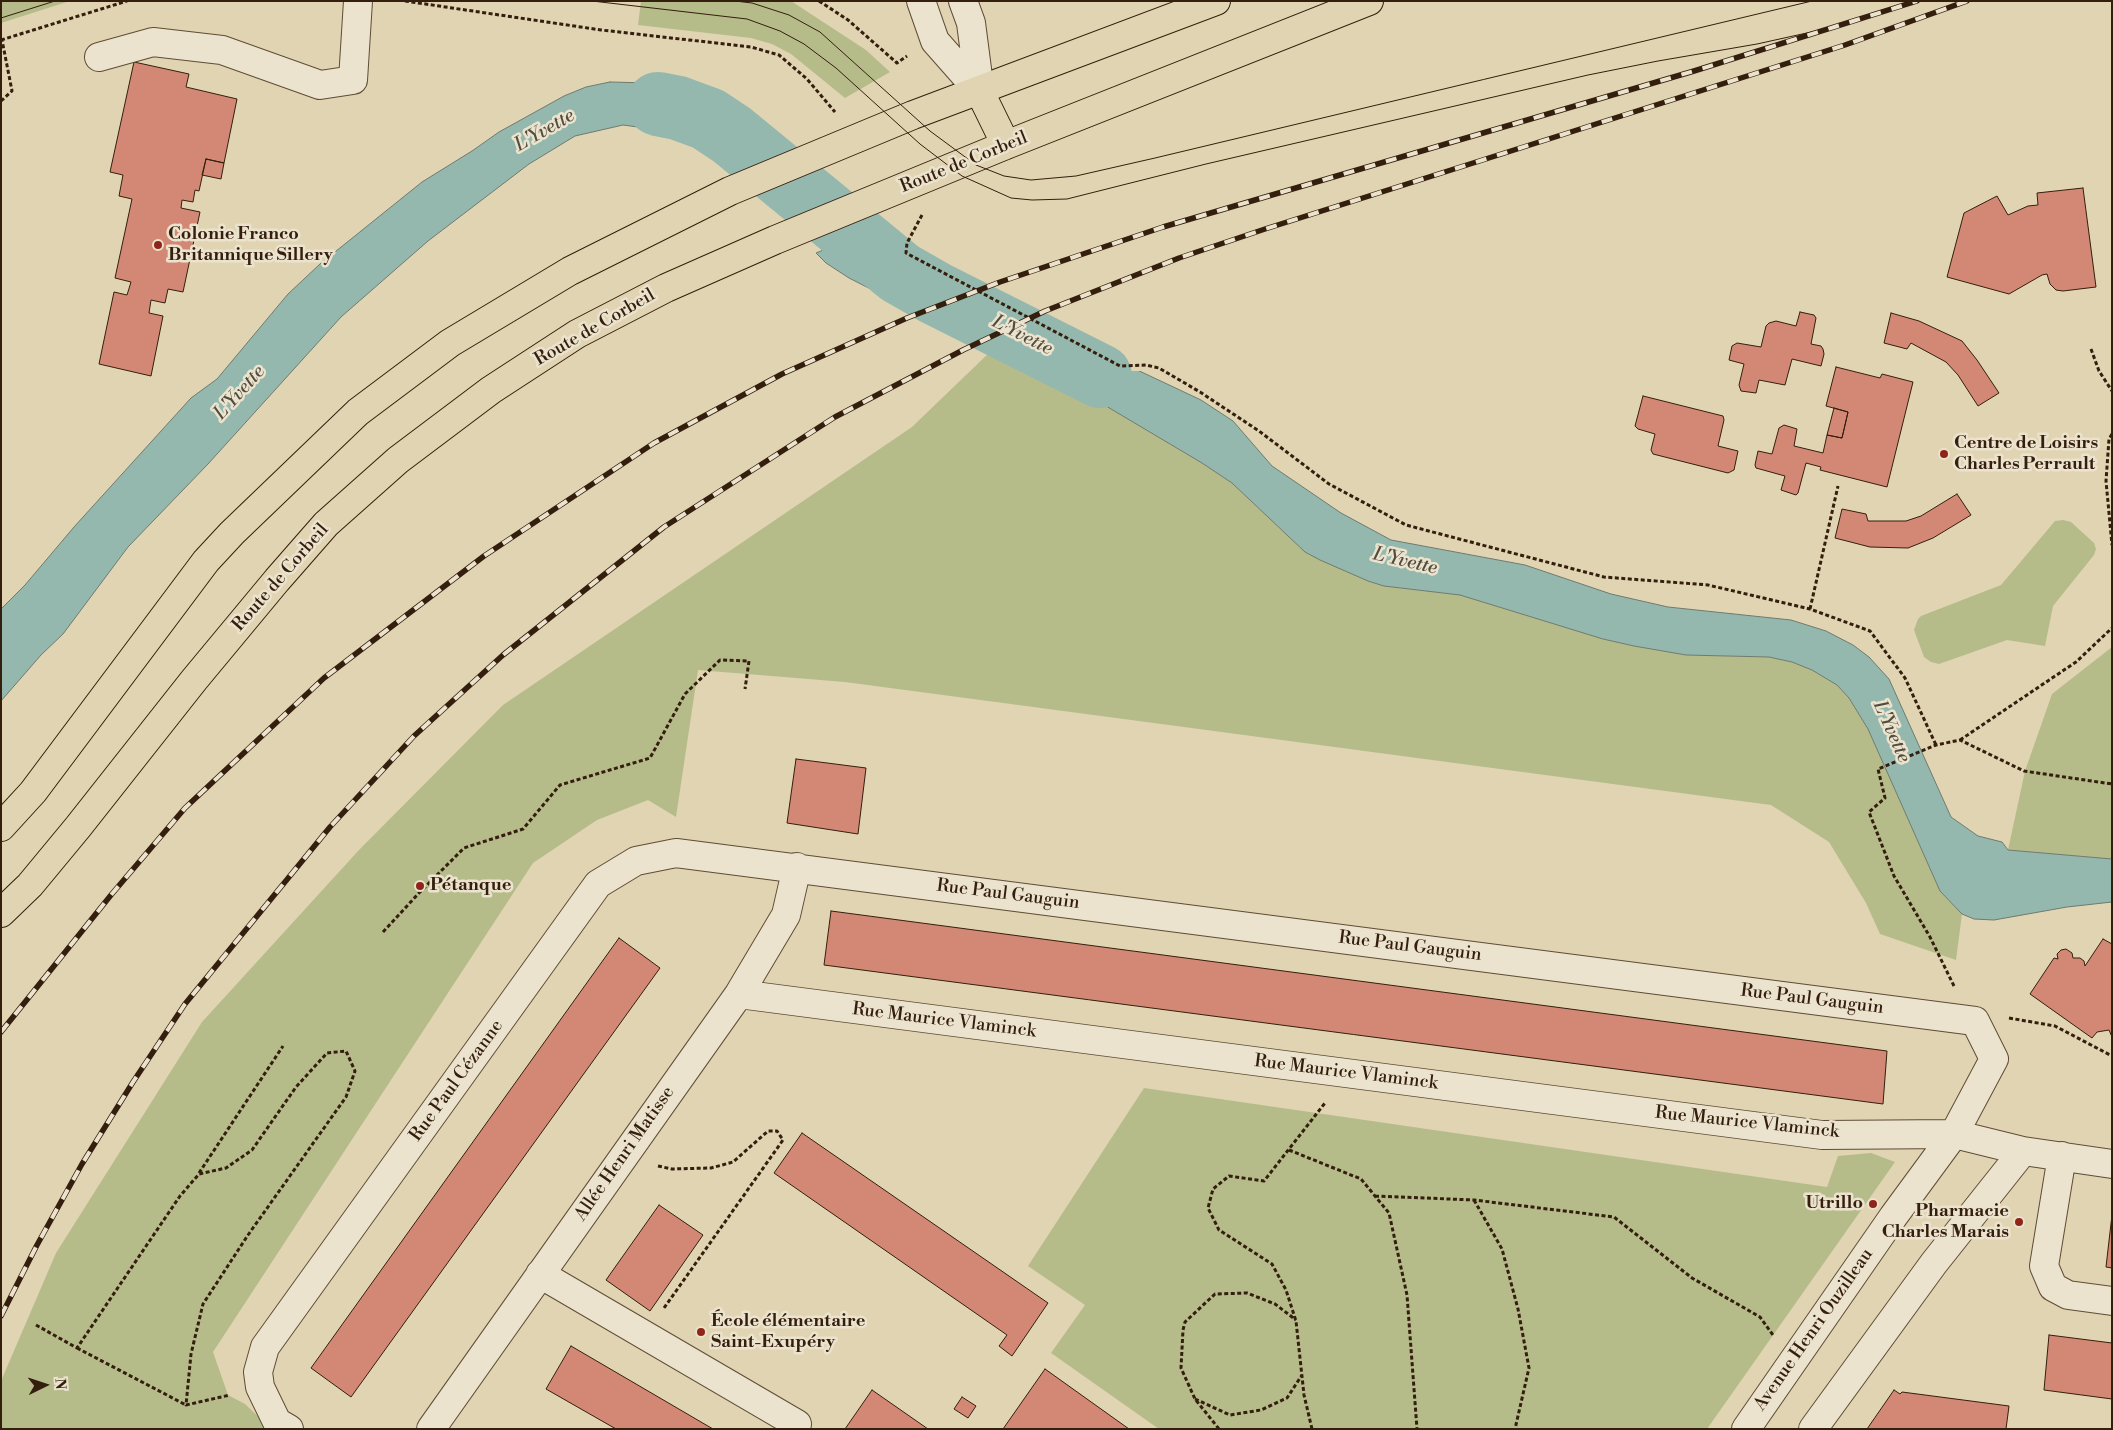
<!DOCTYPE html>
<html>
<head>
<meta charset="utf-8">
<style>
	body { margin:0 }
	#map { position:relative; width:2113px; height:1430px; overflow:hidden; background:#e0d4b2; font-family:"Libre Bodoni",serif }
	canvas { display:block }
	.frame { position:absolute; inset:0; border:2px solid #341e0d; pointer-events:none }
	.north { position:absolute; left:20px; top:1360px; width:50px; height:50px; -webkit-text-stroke:4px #ebe3cd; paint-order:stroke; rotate:86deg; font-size:14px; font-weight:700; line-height:20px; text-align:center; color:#341e0d }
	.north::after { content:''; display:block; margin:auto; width:18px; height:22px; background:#341e0d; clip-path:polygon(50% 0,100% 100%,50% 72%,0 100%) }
</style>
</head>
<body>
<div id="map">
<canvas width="2113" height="1430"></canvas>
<div class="frame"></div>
<div class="north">N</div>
</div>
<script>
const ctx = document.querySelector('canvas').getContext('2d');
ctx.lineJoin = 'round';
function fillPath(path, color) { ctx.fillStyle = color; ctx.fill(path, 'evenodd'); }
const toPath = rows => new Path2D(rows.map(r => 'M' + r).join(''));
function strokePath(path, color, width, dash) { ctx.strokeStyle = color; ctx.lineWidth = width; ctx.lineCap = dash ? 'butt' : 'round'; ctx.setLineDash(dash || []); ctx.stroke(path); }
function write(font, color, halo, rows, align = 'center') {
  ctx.font = font + ' "Libre Bodoni",serif'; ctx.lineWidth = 5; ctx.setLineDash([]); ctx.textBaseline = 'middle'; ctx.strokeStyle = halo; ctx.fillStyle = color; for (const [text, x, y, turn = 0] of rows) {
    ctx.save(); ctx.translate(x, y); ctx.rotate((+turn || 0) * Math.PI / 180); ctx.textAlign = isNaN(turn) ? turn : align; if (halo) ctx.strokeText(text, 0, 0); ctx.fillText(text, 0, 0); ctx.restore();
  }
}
const green = toPath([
	[1,1,70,1,1,23],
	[641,1,791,1,866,50,890,72,845,98,791,54,772,44,751,38,638,25],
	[991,351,1106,406,1202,463,1232,483,1305,552,1368,581,1384,586,1460,595,1603,639,1634,646,1686,655,1769,657,1792,662,1812,670,1837,685,1849,698,1868,729,1940,891,1962,914,1956,960,1880,934,1866,903,1829,842,1771,805,845,682,698,670,676,817,648,800,597,820,533,863,213,1352,228,1395,245,1404,271,1429,1,1429,1,1381,56,1253,202,1022,359,850,503,705,912,427],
	[2063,520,2071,522,2094,543,2096,549,2094,555,2053,606,2045,646,2007,640,1939,664,1931,662,1924,657,1914,630,1918,619,1921,616,2001,585,2055,521],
	[2112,647,2112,859,2008,850,2025,771,2052,694],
	[1144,1088,1827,1187,1838,1156,1871,1153,1895,1162,1707,1429,1159,1429,1051,1353,1085,1305,1028,1266]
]);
const water = toPath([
	[610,82,649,83,700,88,730,102,761,130,715,149,675,132,623,125,575,136,529,164,428,241,341,317,208,464,128,547,63,634,41,655,1,701,1,609,25,585,74,527,191,398,217,379,288,294,320,264,422,182,472,151,499,132,564,96,586,87,610,82],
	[871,231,894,250,957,282,904,306,849,278,826,263,816,253,871,231],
	[1046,327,1201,400,1233,421,1272,466,1341,513,1391,540,1525,565,1611,594,1668,607,1791,620,1826,631,1853,645,1869,657,1889,679,1951,817,1978,836,2002,842,2008,850,2112,859,2112,902,2067,907,1994,920,1974,919,1962,914,1940,891,1868,729,1849,698,1837,685,1812,670,1792,662,1769,657,1686,655,1634,646,1603,639,1460,595,1384,586,1368,581,1320,560,1305,552,1232,483,1202,463,1106,406,991,351,1046,327]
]);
const pier = toPath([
	[899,249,959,279,959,283,952,287,893,257],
	[1047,325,1141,368,1146,371,1116,371,1034,329]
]);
const river = toPath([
	[658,104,678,108,708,119,732,135,900,273,935,293,1100,376]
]);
const building = toPath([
	[134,62,189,74,186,87,237,99,224,163,206,159,199,191,195,190,193,202,182,200,181,208,200,212,183,292,168,289,165,303,151,300,149,313,163,316,151,376,99,364,114,292,127,295,131,282,115,278,132,199,119,196,123,175,110,172,134,62],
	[206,159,224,163,221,179,202,175,206,159],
	[2083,188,2096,287,2063,291,2056,290,2050,284,2047,274,2042,275,2009,294,1947,277,1964,213,1997,196,2008,215,2028,206,2038,205,2037,193,2083,188],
	[1800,312,1814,315,1816,318,1811,344,1821,346,1823,349,1824,354,1821,366,1792,359,1785,385,1759,380,1756,393,1741,391,1739,385,1744,364,1729,360,1732,346,1737,343,1761,347,1766,326,1769,323,1776,321,1796,326,1800,312],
	[1891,313,1919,321,1962,341,1977,360,1999,393,1978,406,1958,375,1946,362,1911,343,1907,349,1884,343,1891,313],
	[1836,367,1880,378,1882,374,1913,382,1887,487,1820,470,1821,467,1806,463,1798,493,1796,495,1781,490,1785,476,1756,468,1755,465,1758,451,1772,454,1779,428,1784,425,1797,429,1794,446,1823,453,1827,435,1842,438,1848,412,1826,406,1836,367],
	[1643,396,1723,416,1724,420,1718,446,1738,451,1734,470,1728,473,1653,454,1651,450,1655,434,1638,429,1635,426,1643,396],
	[1834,408,1848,412,1842,438,1827,435,1834,408],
	[1957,494,1971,515,1933,538,1908,548,1870,547,1835,538,1842,509,1866,514,1868,521,1906,521,1921,516,1957,494],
	[796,759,866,768,858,834,787,823,796,759],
	[831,911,1887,1051,1883,1104,824,965,831,911],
	[619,938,660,968,351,1397,311,1368,619,938],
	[2103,939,2112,944,2112,1037,2109,1030,2097,1032,2092,1038,2030,994,2054,958,2058,959,2057,954,2061,950,2066,949,2072,953,2073,958,2080,958,2084,961,2085,966,2103,939],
	[802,1133,1048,1303,1012,1356,999,1346,1007,1335,774,1173,802,1133],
	[659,1205,703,1235,650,1311,606,1280,659,1205],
	[2112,1215,2112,1268,2106,1267,2112,1215],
	[2049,1335,2112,1343,2112,1399,2044,1390,2049,1335],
	[571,1346,713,1429,616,1429,546,1389,571,1346],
	[1045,1369,1129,1429,1003,1429,1045,1369],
	[872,1390,928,1429,845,1429,872,1390],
	[1894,1390,1900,1394,1902,1392,2009,1406,2006,1429,1867,1429,1894,1390],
	[962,1397,976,1406,968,1418,954,1409,962,1397]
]);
const path = toPath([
	[405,1,601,30,751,47,779,55,807,79,835,112],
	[819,1,848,20,897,63,907,56],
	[1,40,127,1],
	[1,101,12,91,2,40],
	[922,215,907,243,906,253,1120,366,1146,365,1159,368,1200,392,1259,431,1329,484,1406,525,1604,577,1708,585,1810,609,1870,631,1905,678,1936,745],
	[2091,349,2099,371,2112,391],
	[2112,434,2109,439,2106,481,2112,545],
	[1810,609,1838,486],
	[1960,740,2076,662,2112,628],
	[383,932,419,893,464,848,523,829,560,785,650,758,685,694,720,660,749,661,745,689],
	[1954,986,1930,937,1894,876,1869,812,1885,798,1878,769,1936,745,1960,740,2024,771,2112,784],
	[2009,1018,2055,1026,2112,1056],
	[1289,1150,1361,1179,1389,1213,1407,1295,1417,1429],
	[658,1166,672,1169,711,1168,733,1162,768,1131,777,1131,783,1140,664,1308],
	[199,1173,283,1046],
	[1375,1196,1474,1200,1614,1217,1692,1278,1760,1317,1773,1335],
	[1474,1200,1502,1249,1518,1309,1529,1368,1515,1429],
	[36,1325,77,1348,180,1196,199,1174,226,1168,252,1150,296,1087,327,1053,346,1051,355,1071,346,1097,248,1235,203,1304,191,1354,186,1405,230,1395],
	[77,1348,186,1405],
	[1195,1399,1230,1415,1261,1410,1287,1398,1302,1375],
	[1219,1429,1195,1399,1181,1368,1183,1330,1185,1322,1215,1294,1247,1293,1275,1304,1296,1320],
	[1312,1429,1304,1395,1296,1321,1286,1290,1272,1264,1219,1230,1208,1208,1213,1189,1229,1176,1264,1181,1325,1103]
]);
const minor = toPath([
	[921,1,935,41,980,92],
	[963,1,971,23,980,92],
	[99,57,153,42,222,50,320,85,353,80,358,1],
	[739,994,1822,1135,1954,1134,2023,1151,2112,1164],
	[2062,1156,2044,1266,2053,1287,2068,1295,2112,1301],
	[540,1274,797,1424],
	[289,1429,277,1422,260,1387,258,1372,265,1347,598,884,636,861,676,853,1975,1021,1994,1059,1954,1134,1893,1217,1746,1429],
	[431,1429,739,994,786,915,797,867],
	[1813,1429,1934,1263,2023,1151]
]);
const major = toPath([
	[980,92,1006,145],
	[1,827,33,792,206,561,232,533,358,412,450,343,570,271,730,191,913,115,1216,1],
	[1,913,30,885,78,827,194,680,277,580,326,524,398,460,491,390,577,334,666,288,775,240,1006,145,1369,1]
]);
const tram = toPath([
	[592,1,747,19,780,31,804,44,836,68,920,144,962,176,1011,198,1032,200,1067,199,1206,164,1588,75,1658,61,1757,44,1852,23],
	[735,1,752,3,789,15,820,32,930,131,976,165,1004,176,1031,180,1076,176,1155,158,1812,1],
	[1,18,55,1]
]);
const rail = toPath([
	[1,1032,111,895,185,808,324,678,484,556,654,443,782,374,907,318,1000,282,1163,227,1694,71,1917,1],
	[1,1316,37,1245,82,1164,133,1082,185,1004,330,827,414,736,503,655,664,527,835,417,963,350,1045,311,1179,258,1265,229,1845,45,1967,1]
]);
const markers = [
	[158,245,5,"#8f2418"],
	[1944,454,5,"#8f2418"],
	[420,886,5,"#8f2418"],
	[1873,1204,5,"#8f2418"],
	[2019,1222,5,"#8f2418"],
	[701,1332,5,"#8f2418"]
];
const streetNames = [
	["Route de Corbeil",964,163,-22],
	["Route de Corbeil",595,328,-30],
	["Route de Corbeil",281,578,-49],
	["Rue Paul Gauguin",1008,895,7],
	["Rue Paul Gauguin",1410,947,7],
	["Rue Paul Gauguin",1812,1000,7],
	["Rue Maurice Vlaminck",944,1021,7],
	["Rue Maurice Vlaminck",1346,1073,7],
	["Rue Paul Cézanne",457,1081,-54],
	["Rue Maurice Vlaminck",1747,1123,6],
	["Allée Henri Matisse",625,1154,-55],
	["Avenue Henri Ouzilleau",1814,1330,-55]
];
const poiNames = [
	["Colonie Franco",168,235],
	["Britannique Sillery",168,256],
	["Centre de Loisirs",1954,444],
	["Charles Perrault",1954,465],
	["Pétanque",430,886],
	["Utrillo",1863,1204,"right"],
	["Pharmacie",2009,1212,"right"],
	["Charles Marais",2009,1233,"right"],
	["École élémentaire",711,1322],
	["Saint-Exupéry",711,1343]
];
const waterNames = [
	["L'Yvette",545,131,-30],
	["L'Yvette",1022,336,27],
	["L'Yvette",240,393,-48],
	["L'Yvette",1405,562,13],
	["L'Yvette",1891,732,66]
];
fillPath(green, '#b5bc8a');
fillPath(water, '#94b8ae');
strokePath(water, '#6e7a6e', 1);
fillPath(pier, '#e0d4b2');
strokePath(river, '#94b8ae', 64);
fillPath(building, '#d28875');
strokePath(building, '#341e0d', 1);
strokePath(minor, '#5f4c36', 30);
strokePath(major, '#341e0d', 30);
strokePath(path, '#341e0d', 3, [4, 2.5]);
strokePath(minor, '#ebe3cd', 28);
strokePath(major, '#e0d4b2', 28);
strokePath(tram, '#341e0d', 1);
strokePath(rail, '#341e0d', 5.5);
strokePath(rail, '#ebe3cd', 4, [11]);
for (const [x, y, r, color] of markers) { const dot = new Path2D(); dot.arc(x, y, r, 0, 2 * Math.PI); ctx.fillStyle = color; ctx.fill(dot); strokePath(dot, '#ebe3cd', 2); }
write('18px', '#341e0d', '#ebe3cd', streetNames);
write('bold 18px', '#341e0d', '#ebe3cd', poiNames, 'left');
write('italic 19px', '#514c3d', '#ebe3cd', waterNames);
</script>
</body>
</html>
